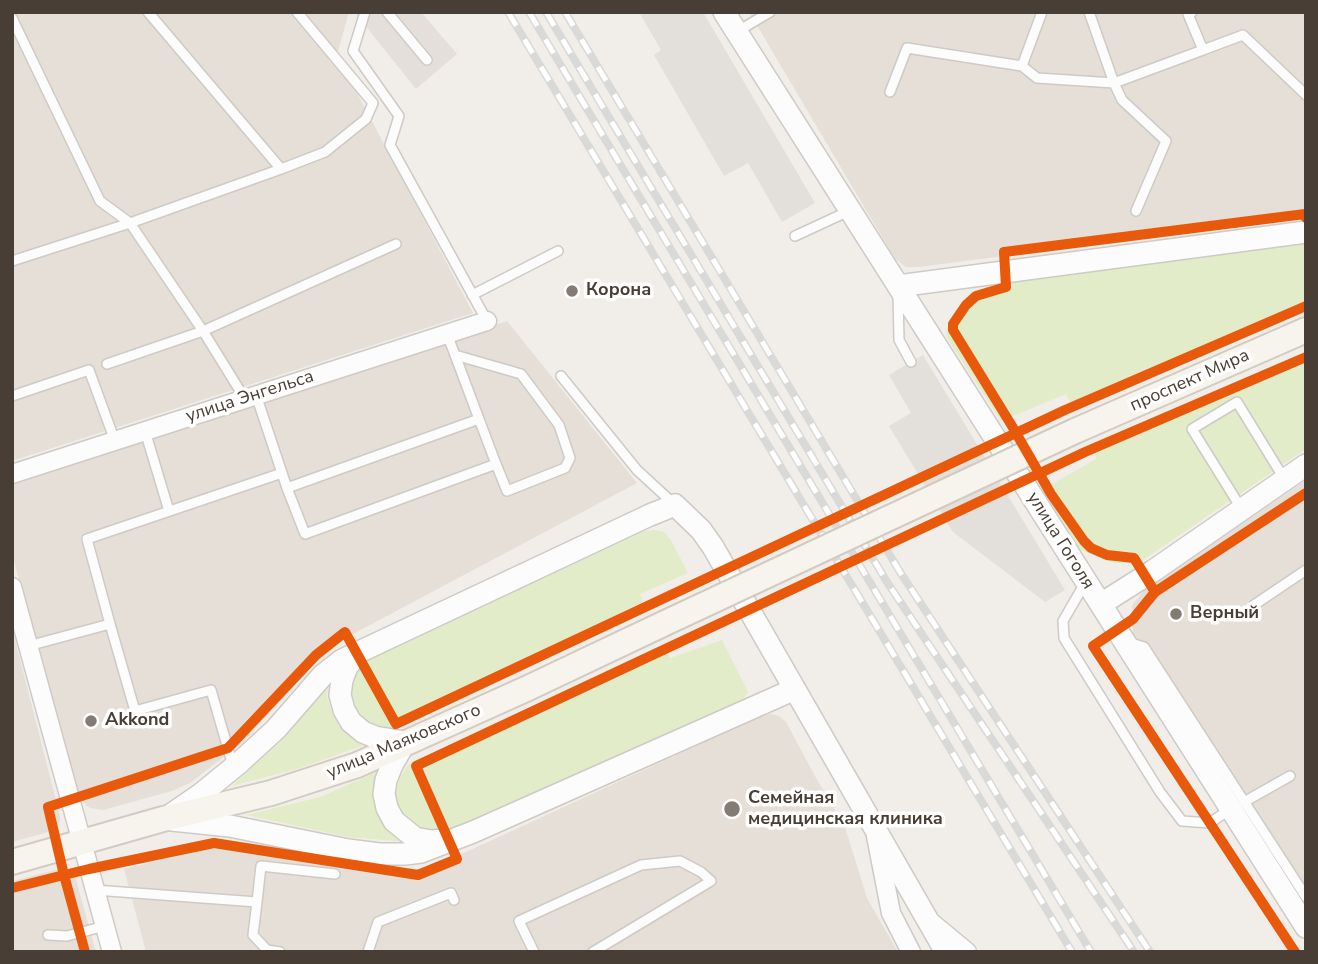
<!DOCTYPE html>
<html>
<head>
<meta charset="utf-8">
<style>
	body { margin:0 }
	#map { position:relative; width:1318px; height:964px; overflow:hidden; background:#f1eeea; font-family:"Nunito Sans",sans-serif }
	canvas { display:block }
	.frame { position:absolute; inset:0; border:14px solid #483e35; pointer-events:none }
</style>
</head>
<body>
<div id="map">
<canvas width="1318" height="964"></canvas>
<div class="frame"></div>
</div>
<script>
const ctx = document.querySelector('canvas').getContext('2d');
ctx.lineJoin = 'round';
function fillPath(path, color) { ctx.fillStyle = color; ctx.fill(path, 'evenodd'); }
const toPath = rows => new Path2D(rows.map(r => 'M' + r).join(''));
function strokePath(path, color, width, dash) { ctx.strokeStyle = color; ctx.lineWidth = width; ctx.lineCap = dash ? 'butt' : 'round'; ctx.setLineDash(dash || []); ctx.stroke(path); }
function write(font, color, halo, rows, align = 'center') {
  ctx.font = font + ' "Nunito Sans",sans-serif'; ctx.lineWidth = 7; ctx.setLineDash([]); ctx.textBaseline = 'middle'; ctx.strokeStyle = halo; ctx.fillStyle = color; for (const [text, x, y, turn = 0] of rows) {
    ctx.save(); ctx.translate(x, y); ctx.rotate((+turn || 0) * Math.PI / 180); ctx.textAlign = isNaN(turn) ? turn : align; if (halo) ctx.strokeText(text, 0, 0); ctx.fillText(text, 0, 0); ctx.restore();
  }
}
const residential = toPath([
	[12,12,349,12,337,55,473,313,12,461],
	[749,12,1306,12,1306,217,919,267,906,267,895,259],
	[507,321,637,483,338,642,319,658,243,742,190,783,172,791,103,810,90,808,84,803,76,792,12,554,12,485],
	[1306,480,1306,895,1133,638,1132,605,1146,588],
	[12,628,60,816,60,822,56,828,45,833,12,842],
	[771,714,779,716,786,722,815,776,845,827,867,898,898,952,146,952,124,869,211,848,427,870,759,717],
	[63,868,74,873,96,952,12,952,12,881]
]);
const industrial = toPath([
	[356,12,421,12,457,54,416,89,356,14]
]);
const green = toPath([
	[1306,239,1306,304,1071,404,1066,394,1001,421,947,338,946,330,953,315,962,302,974,292,991,285],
	[1306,361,1306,449,1143,560,1131,563,1117,563,1107,561,1081,550,1074,544,1042,494,1054,488,1052,484,1096,459,1094,452],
	[655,530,664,532,671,540,688,573,640,594,643,602,404,717,407,725,392,730,368,726,351,707,350,683,356,669,370,658,634,536,645,531],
	[722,640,748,692,741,702,730,709,455,827,440,832,419,830,400,813,395,801,396,789,401,776,408,765,420,757,434,761,666,651,670,658],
	[328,684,327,697,332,712,340,727,353,738,365,745,300,768,232,786,284,738],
	[377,772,373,791,375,808,384,825,407,842,348,837,246,815,320,797]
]);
const parking = toPath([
	[639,12,703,12,815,203,782,222,748,163,724,176,654,55,661,50],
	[923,355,1065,590,1045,602,953,532,889,426,911,413,889,375]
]);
const service = toPath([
	[148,12,281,169],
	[365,12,353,51,399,116,390,145,487,321],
	[387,12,427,60],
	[12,18,100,201,130,223,203,331,245,399],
	[738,31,770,12],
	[1203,50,1243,35,1306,95],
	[1022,66,1042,12],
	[890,92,907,48,1022,66,1037,78,1114,83,1089,12],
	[1136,211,1166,141,1122,100,1114,83,1203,50,1188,14,1192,12],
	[795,236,849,211],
	[12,261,130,223,281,169,325,152,366,119,373,103,297,12],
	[898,294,899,340,911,362],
	[472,295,558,251],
	[447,334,455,355,479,419,496,464,507,491,565,468,570,458,559,425,521,374,455,355],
	[107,364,203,331,396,244],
	[561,376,637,470,675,505],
	[256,395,287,488,305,534,496,464],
	[12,396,89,370,115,441],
	[145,431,169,511],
	[287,488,479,419],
	[1241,508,1192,429,1237,402,1285,480],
	[1085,583,1063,621,1064,638,1160,792,1182,821,1210,823,1230,809],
	[1254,605,1306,570],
	[110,624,87,539,282,473],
	[28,646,110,624,135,711,211,690,233,766],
	[1130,647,1134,644,1144,647,1306,897],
	[1244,802,1290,776],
	[95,890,257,902,261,866,335,874],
	[257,902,253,935,267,950,280,952],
	[48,935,67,936,105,926],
	[368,952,378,922,451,893,454,900],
	[534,952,519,921,641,865,680,861,701,872,711,881,593,952]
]);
const minor = toPath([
	[12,474,487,321],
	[12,587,112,952],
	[876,836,891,913,911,952],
	[932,923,967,952]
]);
const tertiary = toPath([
	[724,12,1306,927],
	[898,286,1306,232],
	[1101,604,1153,571,1306,465],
	[355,656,347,667,342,680,340,695,344,710,351,722,363,732,375,737,405,742,392,765,386,780,384,794,387,808,394,821,415,838,431,841,443,840],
	[172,814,201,794,239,763,276,729,323,675,342,660,650,515,675,505,701,530,713,547,946,952],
	[172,820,230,826,348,850,379,854,405,854,421,852,473,832,795,689]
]);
const secondary = toPath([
	[1075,431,1306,330],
	[12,862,163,819,271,793,357,765,526,689,663,624]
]);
const rail = toPath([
	[508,12,1072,952],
	[529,12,1091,952],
	[546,12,887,582,1134,952],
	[565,12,900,572,1150,952]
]);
const secondaryBridge = toPath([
	[663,624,1075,431]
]);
const cycleway = toPath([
	[1306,306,1065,410,396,724,345,632,316,655,228,748,48,807,64,875,89,869,214,843,418,875,457,859,416,766,1085,452,1306,357],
	[1155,592,1134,558,1107,555,1091,548,1084,541,1051,494,1012,426,953,330,953,324,966,305,976,296,1006,287,1004,252,1305,214,1306,218],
	[12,888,64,875,85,952],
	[1295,952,1093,646,1133,619,1155,592,1306,493]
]);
const markers = [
	[572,291,7,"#837c74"],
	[1176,614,7,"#837c74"],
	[91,721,7,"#837c74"],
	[732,809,9,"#837c74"]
];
const poiNames = [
	["Корона",586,291],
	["Верный",1190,614],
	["Akkond",105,721],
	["Семейная",748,799],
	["медицинская клиника",748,820]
];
const streetNames = [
	["проспект Мира",1190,381,-24],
	["улица Энгельса",250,397,-18],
	["улица Гоголя",1060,541,58],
	["улица Маяковского",404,742,-23]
];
fillPath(residential, '#e6dfd7');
fillPath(industrial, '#e5dfdb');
fillPath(green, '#e3ecc9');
fillPath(parking, '#e3dfdb');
strokePath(service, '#cecac6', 12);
strokePath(minor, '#cecac6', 21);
strokePath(tertiary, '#cecac6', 24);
strokePath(secondary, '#d2cbc2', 28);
strokePath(service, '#fdfcfc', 9);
strokePath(minor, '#fdfcfc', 18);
strokePath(tertiary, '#fdfcfc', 21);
strokePath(secondary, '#f7f4ee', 24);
strokePath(rail, '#d9d9d8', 8);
strokePath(rail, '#fff', 5, [16]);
strokePath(secondaryBridge, '#d2cbc2', 28, []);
strokePath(secondaryBridge, '#f7f4ee', 24);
strokePath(cycleway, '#e8590c', 10);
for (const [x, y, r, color] of markers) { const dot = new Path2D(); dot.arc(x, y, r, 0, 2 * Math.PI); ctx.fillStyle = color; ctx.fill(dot); strokePath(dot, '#fff', 2.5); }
write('bold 18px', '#483e35', '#fff', poiNames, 'left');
write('18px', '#483e35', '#fff', streetNames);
</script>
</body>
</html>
